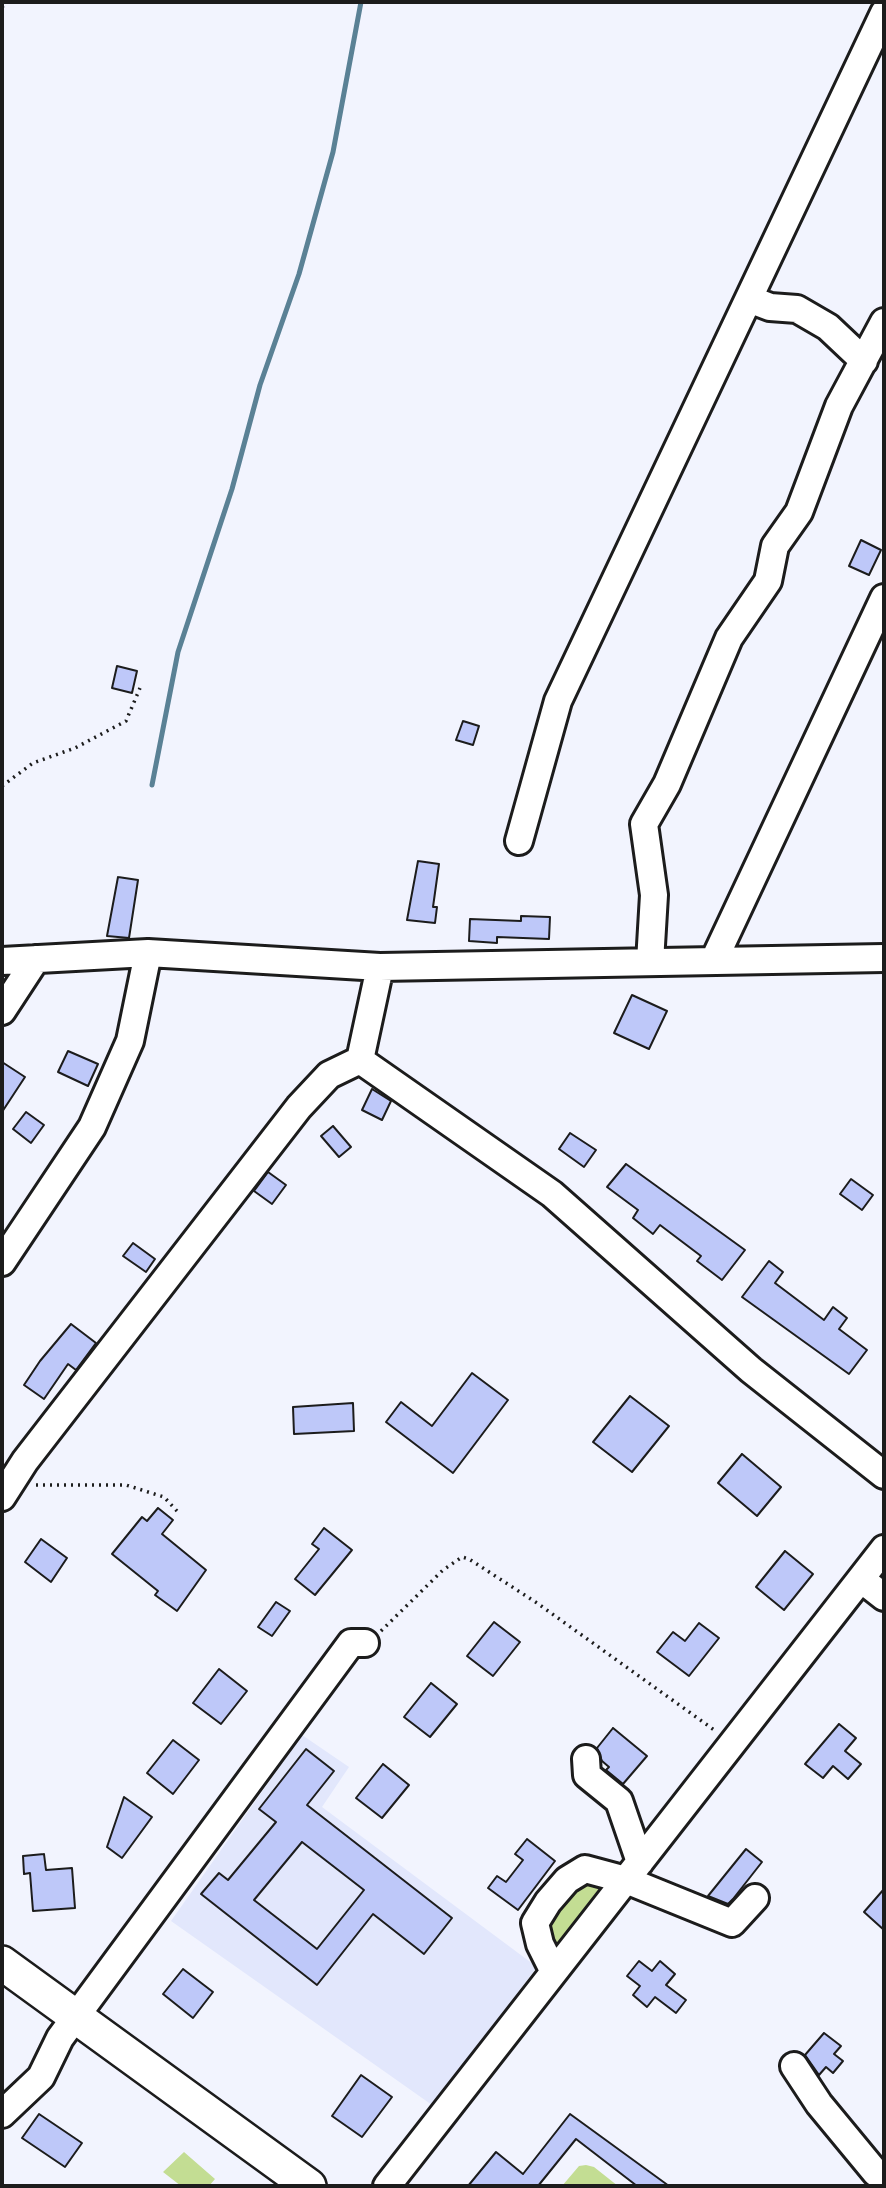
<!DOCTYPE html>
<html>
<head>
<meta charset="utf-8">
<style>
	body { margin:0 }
	#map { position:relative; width:886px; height:2188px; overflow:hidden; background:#f2f4fe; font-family:"Patrick Hand",sans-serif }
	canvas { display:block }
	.frame { position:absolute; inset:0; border:4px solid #1c1c1c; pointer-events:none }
</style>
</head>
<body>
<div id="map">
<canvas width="886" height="2188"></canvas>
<div class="frame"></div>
</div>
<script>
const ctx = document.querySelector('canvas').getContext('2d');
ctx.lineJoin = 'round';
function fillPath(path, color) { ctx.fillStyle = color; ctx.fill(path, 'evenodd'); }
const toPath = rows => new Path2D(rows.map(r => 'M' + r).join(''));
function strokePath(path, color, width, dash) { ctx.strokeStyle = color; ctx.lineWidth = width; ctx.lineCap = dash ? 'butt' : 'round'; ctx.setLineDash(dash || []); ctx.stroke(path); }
const built = toPath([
	[302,1735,349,1767,322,1807,537,1967,432,2105,171,1921]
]);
const green = toPath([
	[585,1882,604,1882,553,1952,548,1915],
	[184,2152,215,2179,209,2186,181,2186,163,2172],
	[586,2165,594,2167,618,2186,562,2186,579,2166]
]);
const stream = toPath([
	[152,785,178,652,232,489,260,385,299,274,333,152,361,2]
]);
const building = toPath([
	[861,540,881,550,869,575,849,566,861,540],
	[117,666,137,671,132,693,112,688,117,666],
	[463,721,479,726,473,745,456,740,463,721],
	[418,861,439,864,433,907,437,907,435,923,407,920,418,861],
	[118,877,138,880,129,938,107,936,118,877],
	[521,916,550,917,549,939,497,937,497,943,469,941,470,919,521,921,521,916],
	[632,995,667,1011,649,1049,614,1033,632,995],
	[68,1051,98,1064,88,1086,58,1072,68,1051],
	[2,1062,25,1077,2,1112,2,1062],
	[372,1089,391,1101,382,1120,362,1110,372,1089],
	[26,1112,44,1125,31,1143,13,1129,26,1112],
	[333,1126,351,1147,339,1157,321,1136,333,1126],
	[570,1133,596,1150,584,1167,559,1149,570,1133],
	[626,1164,745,1250,722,1280,697,1261,701,1256,660,1225,653,1234,633,1218,638,1210,607,1187,626,1164],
	[268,1172,286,1185,272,1204,254,1191,268,1172],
	[851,1179,873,1195,862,1210,840,1194,851,1179],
	[133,1243,155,1259,146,1272,123,1256,133,1243],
	[769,1261,783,1272,775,1283,824,1320,833,1307,847,1318,839,1329,867,1350,849,1374,742,1297,769,1261],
	[71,1324,96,1343,76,1370,68,1364,44,1399,24,1385,40,1361,71,1324],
	[472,1373,508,1400,453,1473,386,1422,401,1402,432,1426,472,1373],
	[630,1396,669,1426,632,1472,593,1442,630,1396],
	[353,1403,354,1431,294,1434,293,1407,353,1403],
	[742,1454,781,1487,757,1516,718,1483,742,1454],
	[158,1508,173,1520,162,1534,206,1570,177,1611,155,1595,158,1591,112,1554,142,1517,147,1521,158,1508],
	[324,1528,352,1550,315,1595,295,1579,319,1549,312,1544,324,1528],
	[41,1539,67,1558,51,1582,25,1562,41,1539],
	[785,1551,813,1574,784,1610,756,1587,785,1551],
	[276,1602,290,1611,272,1636,258,1627,276,1602],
	[494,1622,520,1642,493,1676,467,1656,494,1622],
	[699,1623,719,1638,689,1676,657,1652,673,1632,685,1641,699,1623],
	[219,1669,247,1691,221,1724,193,1703,219,1669],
	[431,1683,457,1704,430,1737,404,1717,431,1683],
	[839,1724,856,1738,845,1751,861,1764,848,1779,833,1766,823,1778,805,1764,839,1724],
	[613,1728,647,1756,623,1784,606,1770,609,1767,602,1761,597,1748,613,1728],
	[173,1740,199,1760,173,1794,147,1773,173,1740],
	[306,1749,334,1771,307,1805,452,1918,424,1954,373,1914,317,1985,201,1894,219,1873,228,1880,276,1822,259,1809,306,1749],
	[302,1842,364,1890,317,1949,254,1900,302,1842],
	[383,1764,409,1785,382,1818,356,1798,383,1764],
	[124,1797,152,1817,122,1858,107,1847,124,1797],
	[527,1839,555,1861,518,1910,488,1888,497,1876,506,1882,523,1860,515,1854,527,1839],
	[746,1849,762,1862,733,1899,728,1904,708,1896,746,1849],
	[44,1854,46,1870,72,1868,75,1908,33,1911,30,1873,24,1874,23,1856,44,1854],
	[884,1889,884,1930,864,1912,884,1889],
	[639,1961,652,1971,660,1961,675,1974,666,1985,686,2000,676,2013,655,1997,647,2007,633,1995,640,1986,627,1976,639,1961],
	[183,1969,213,1992,193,2018,163,1994,183,1969],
	[824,2033,841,2046,834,2054,843,2061,833,2073,826,2067,819,2075,805,2055,824,2033],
	[361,2075,392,2097,362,2137,332,2116,361,2075],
	[39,2114,82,2143,65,2167,22,2138,39,2114],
	[570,2114,669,2186,637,2186,576,2139,538,2186,468,2186,496,2152,523,2174,570,2114]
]);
const path = toPath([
	[2,7,8,2],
	[2,786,33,763,75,748,126,721,140,688],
	[36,1485,126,1485,164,1497,177,1511],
	[381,1631,443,1570,462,1557,469,1559,537,1603,717,1732]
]);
const minor = toPath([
	[749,299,770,307,797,309,828,327,864,361],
	[519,841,558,701,884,13],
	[714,960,884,598],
	[2,961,148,953,380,967,884,958],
	[650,962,654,895,644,824,667,784,729,638,768,581,775,546,799,512,839,406,884,322],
	[2,1011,36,959],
	[360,1060,380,967],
	[2,1262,92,1127,130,1041,148,953],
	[2,1497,25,1461,299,1107,329,1075,360,1060,552,1194,751,1370,884,1475],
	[861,1579,884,1597],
	[586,1759,587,1775,619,1801,640,1862],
	[554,1972,540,1944,535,1923,548,1902,567,1880,585,1869,626,1880,732,1923,755,1898],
	[794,2066,819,2104,876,2173],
	[2,2114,41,2077,60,2038,351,1643,365,1643],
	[387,2186,884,1549]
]);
const major = toPath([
	[2,1963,309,2186]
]);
fillPath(built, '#e2e7fc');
fillPath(green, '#c3dd93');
strokePath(stream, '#5a8195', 5);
fillPath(building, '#bec8f9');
strokePath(building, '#1c1c1c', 2);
strokePath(minor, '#1c1c1c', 32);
strokePath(major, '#1c1c1c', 38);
strokePath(path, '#1c1c1c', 3.5, [2, 5]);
strokePath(minor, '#fff', 26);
strokePath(major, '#fff', 33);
</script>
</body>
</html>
